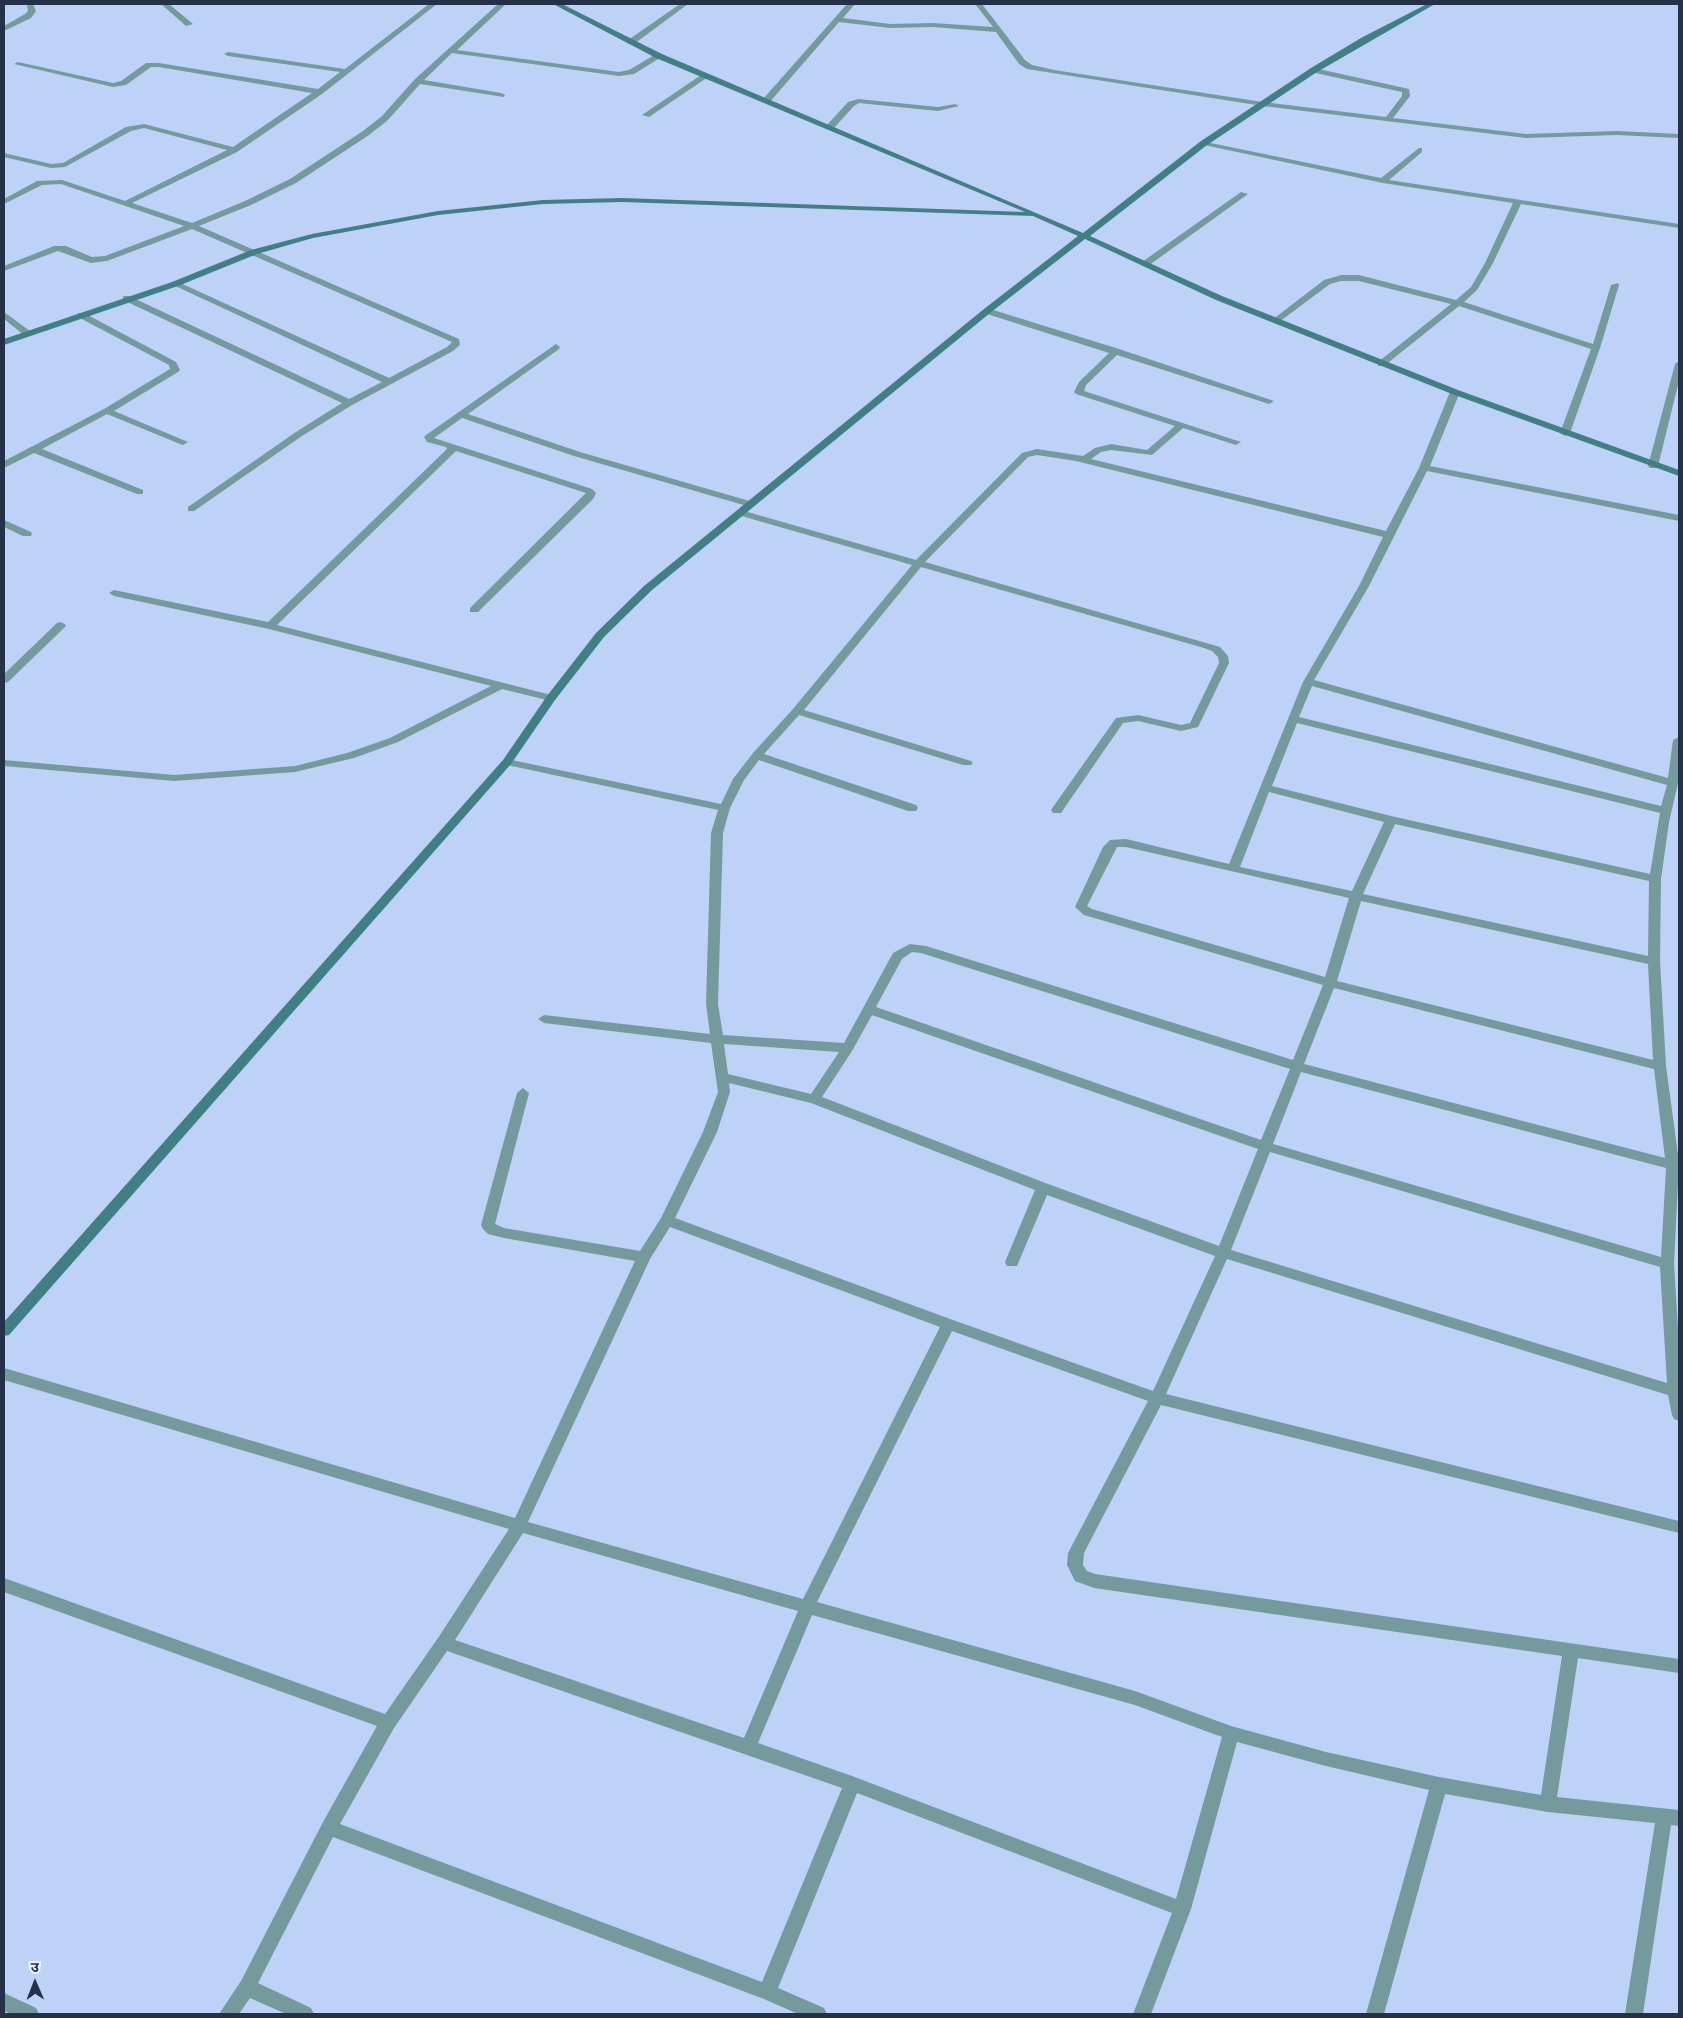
<!DOCTYPE html>
<html>
<head>
<meta charset="utf-8">
<style>
	body { margin:0 }
	#map { position:relative; width:1683px; height:2018px; overflow:hidden; background:#bed1f7; font-family:Figtree,"Noto Sans Devanagari",sans-serif }
	canvas { display:block }
	.frame { position:absolute; inset:0; border:5px solid #253149; pointer-events:none }
	.north { position:absolute; left:10px; top:1958px; width:50px; height:50px; -webkit-text-stroke:4px #ebf2ff; paint-order:stroke; rotate:359deg; font-size:14px; font-weight:700; line-height:20px; text-align:center; color:#253149 }
	.north::after { content:''; display:block; margin:auto; width:18px; height:22px; background:#253149; clip-path:polygon(50% 0,100% 100%,50% 72%,0 100%) }
</style>
</head>
<body>
<div id="map">
<canvas width="1683" height="2018"></canvas>
<div class="frame"></div>
<div class="north">उ</div>
</div>
<script>
const ctx = document.querySelector('canvas').getContext('2d');
ctx.lineJoin = 'round';
const toPath = rows => new Path2D(rows.map(r => 'M' + r).join(''));
function fillPath(path, color) { ctx.fillStyle = color; ctx.fill(path, 'evenodd'); }
const street = toPath([
	[27,4,33,4,36,11,31,18,4,31,4,26,25,14,28,11,27,4],
	[161,4,169,4,193,24,186,26,161,4],
	[429,4,437,4,322,94,237,152,132,203,192,223,245,201,290,179,363,131,382,116,415,79,498,4,506,4,457,50,619,72,629,70,656,54,663,56,634,74,619,76,452,53,424,80,501,93,505,95,504,97,420,84,388,120,369,135,296,183,251,205,199,226,459,339,460,345,453,351,352,405,302,436,194,511,188,511,188,507,296,432,342,403,123,300,123,296,129,296,349,399,382,382,171,284,178,282,389,378,447,347,452,342,192,229,107,261,91,263,58,251,4,271,4,266,54,246,66,246,92,257,105,256,184,226,61,184,42,185,4,204,4,199,37,181,62,180,125,201,227,150,144,128,131,131,65,167,51,168,4,157,4,153,51,164,63,163,126,127,144,124,233,147,312,93,159,67,151,67,126,85,113,87,14,64,18,62,113,83,121,81,146,63,159,63,318,89,340,72,228,56,224,54,228,52,345,69,429,4],
	[680,4,688,4,634,44,628,44,628,40,680,4],
	[847,4,855,4,843,18,890,24,933,23,993,27,975,4,982,4,1025,60,1032,65,1054,70,1263,102,1386,117,1402,96,1402,92,1311,72,1311,68,1314,68,1409,89,1410,96,1393,118,1526,134,1617,131,1679,134,1679,138,1617,135,1526,138,1263,106,1027,69,1019,64,996,32,933,27,890,28,839,22,769,103,763,103,763,99,847,4],
	[704,73,711,75,649,117,642,115,704,73],
	[858,99,938,107,955,104,959,106,938,111,859,103,854,106,833,129,827,129,827,125,848,102,858,99],
	[1201,141,1381,178,1419,148,1422,148,1422,152,1389,180,1679,224,1679,228,1521,204,1493,263,1477,290,1464,302,1593,344,1611,285,1618,283,1619,285,1600,348,1570,433,1565,436,1560,433,1591,349,1459,306,1384,366,1378,366,1378,362,1451,304,1359,281,1341,281,1330,284,1279,322,1272,320,1324,280,1341,275,1359,275,1456,300,1471,287,1485,263,1513,203,1383,183,1204,145,1200,143,1201,141],
	[1241,192,1248,194,1148,266,1142,266,1142,262,1241,192],
	[984,309,990,309,1119,349,1274,401,1269,404,1266,403,1117,355,1086,385,1084,391,1241,442,1236,445,1183,428,1152,455,1111,450,1101,452,1091,459,1386,531,1419,468,1450,392,1455,389,1460,392,1430,466,1679,515,1679,521,1427,471,1369,586,1314,680,1668,778,1673,740,1679,737,1679,779,1669,822,1661,879,1660,961,1666,1066,1679,1162,1674,1264,1679,1345,1679,1421,1674,1419,1672,1415,1668,1395,1227,1259,1166,1394,1679,1521,1679,1533,1161,1405,1084,1553,1083,1565,1087,1571,1095,1574,1679,1659,1679,1673,1578,1658,1557,1797,1679,1810,1679,1826,1671,1825,1643,2014,1625,2014,1655,1823,1548,1812,1445,1794,1384,2014,1366,2014,1429,1790,1326,1766,1237,1742,1191,1909,1151,2014,1133,2014,1172,1913,857,1793,778,1988,824,2008,827,2014,798,2014,764,1999,333,1837,258,1983,311,2008,314,2014,286,2014,250,1998,239,2014,219,2014,241,1981,323,1822,377,1726,4,1592,4,1578,385,1714,438,1638,509,1529,4,1380,4,1368,515,1518,635,1261,504,1238,488,1234,483,1229,481,1225,517,1093,523,1088,529,1093,495,1224,504,1228,640,1251,661,1218,703,1132,718,1092,711,1043,544,1023,538,1019,544,1015,710,1034,706,1004,711,833,718,810,507,765,501,762,507,759,721,804,733,779,753,753,793,709,912,565,738,515,738,511,744,511,916,560,1022,453,1037,449,1083,456,1095,448,1111,444,1147,450,1175,426,1076,394,1074,392,1079,382,1109,353,984,313,984,309],
	[1037,455,1076,461,1383,537,1359,586,1303,682,1229,864,1126,839,1110,840,1103,847,1075,907,1084,915,1323,985,1293,1060,926,946,910,944,893,953,844,1043,723,1035,718,1004,723,833,730,808,744,780,759,760,908,811,916,811,918,808,916,805,764,754,799,715,963,765,971,765,973,763,971,761,804,710,921,567,1204,648,1212,651,1218,657,1219,663,1190,723,1181,725,1138,715,1116,718,1053,807,1051,810,1053,813,1061,813,1123,723,1138,721,1181,731,1198,727,1199,725,1229,663,1228,656,1220,647,925,562,1028,457,1037,455],
	[1312,686,1667,785,1661,806,1299,717,1312,686],
	[1297,723,1660,813,1650,874,1391,816,1272,786,1297,723],
	[1269,792,1384,822,1352,891,1240,867,1269,792],
	[1395,824,1649,881,1648,956,1363,894,1395,824],
	[1117,847,1126,847,1349,898,1325,977,1092,909,1087,906,1117,847],
	[1361,901,1648,964,1653,1060,1337,981,1361,901],
	[912,952,921,953,1290,1069,1261,1140,876,1007,902,959,912,952],
	[1334,988,1654,1069,1665,1158,1304,1064,1334,988],
	[872,1015,1258,1149,1219,1246,1048,1184,822,1097,852,1051,872,1015],
	[724,1044,839,1052,811,1094,728,1074,724,1044],
	[1301,1072,1666,1168,1661,1257,1273,1144,1301,1072],
	[729,1083,811,1103,1035,1190,1005,1262,1007,1266,1017,1266,1047,1195,1215,1256,1153,1391,953,1320,675,1218,717,1132,730,1092,729,1083],
	[1270,1152,1660,1267,1667,1383,1231,1250,1270,1152],
	[670,1227,940,1327,803,1599,528,1522,650,1259,670,1227],
	[952,1331,1148,1401,1068,1553,1067,1565,1075,1581,1094,1588,1562,1656,1541,1795,1439,1777,1326,1752,1231,1726,1135,1691,817,1602,952,1331],
	[523,1533,798,1611,744,1738,455,1640,523,1533],
	[812,1615,1135,1705,1222,1737,1176,1899,852,1776,758,1743,812,1615],
	[447,1651,842,1788,762,1982,340,1824,394,1728,447,1651],
	[4,312,30,331,30,335,24,335,4,319,4,312],
	[78,313,84,313,176,362,180,370,178,372,114,411,188,442,183,445,180,444,107,414,42,449,143,490,143,494,137,494,34,453,4,468,4,461,104,409,170,369,169,365,78,317,78,313],
	[556,344,560,347,559,349,468,414,580,452,753,502,753,506,747,506,574,456,462,418,434,438,592,489,596,493,593,499,478,612,470,612,470,608,586,493,456,451,277,625,555,696,556,698,555,700,551,701,502,689,398,742,354,758,295,772,174,781,4,766,4,760,174,775,295,766,347,753,390,738,491,686,269,629,114,596,109,593,114,590,268,622,447,449,446,447,427,442,424,437,426,435,556,344],
	[1679,361,1679,381,1658,466,1656,468,1650,468,1648,466,1675,364,1679,361],
	[4,520,31,532,32,534,31,536,23,536,4,527,4,520],
	[61,622,66,625,65,627,8,682,4,683,4,674,57,623,61,622],
	[4,1993,36,2008,39,2014,11,2014,4,2011,4,1993]
]);
const secondary = toPath([
	[553,4,562,4,662,54,1083,233,1201,141,1311,68,1361,38,1427,4,1435,4,1317,72,1207,145,1090,236,1222,296,1458,390,1679,470,1679,476,1452,394,1216,300,1085,239,990,313,652,590,604,637,555,700,511,764,9,1335,4,1336,4,1322,503,760,547,696,596,633,644,586,984,309,1078,236,1033,216,622,202,543,204,438,215,313,238,257,254,178,286,4,345,4,339,172,282,251,250,312,234,438,211,543,200,622,198,1025,212,656,58,553,4]
]);
fillPath(street, '#749a9e');
fillPath(secondary, '#427f85');
</script>
</body>
</html>
